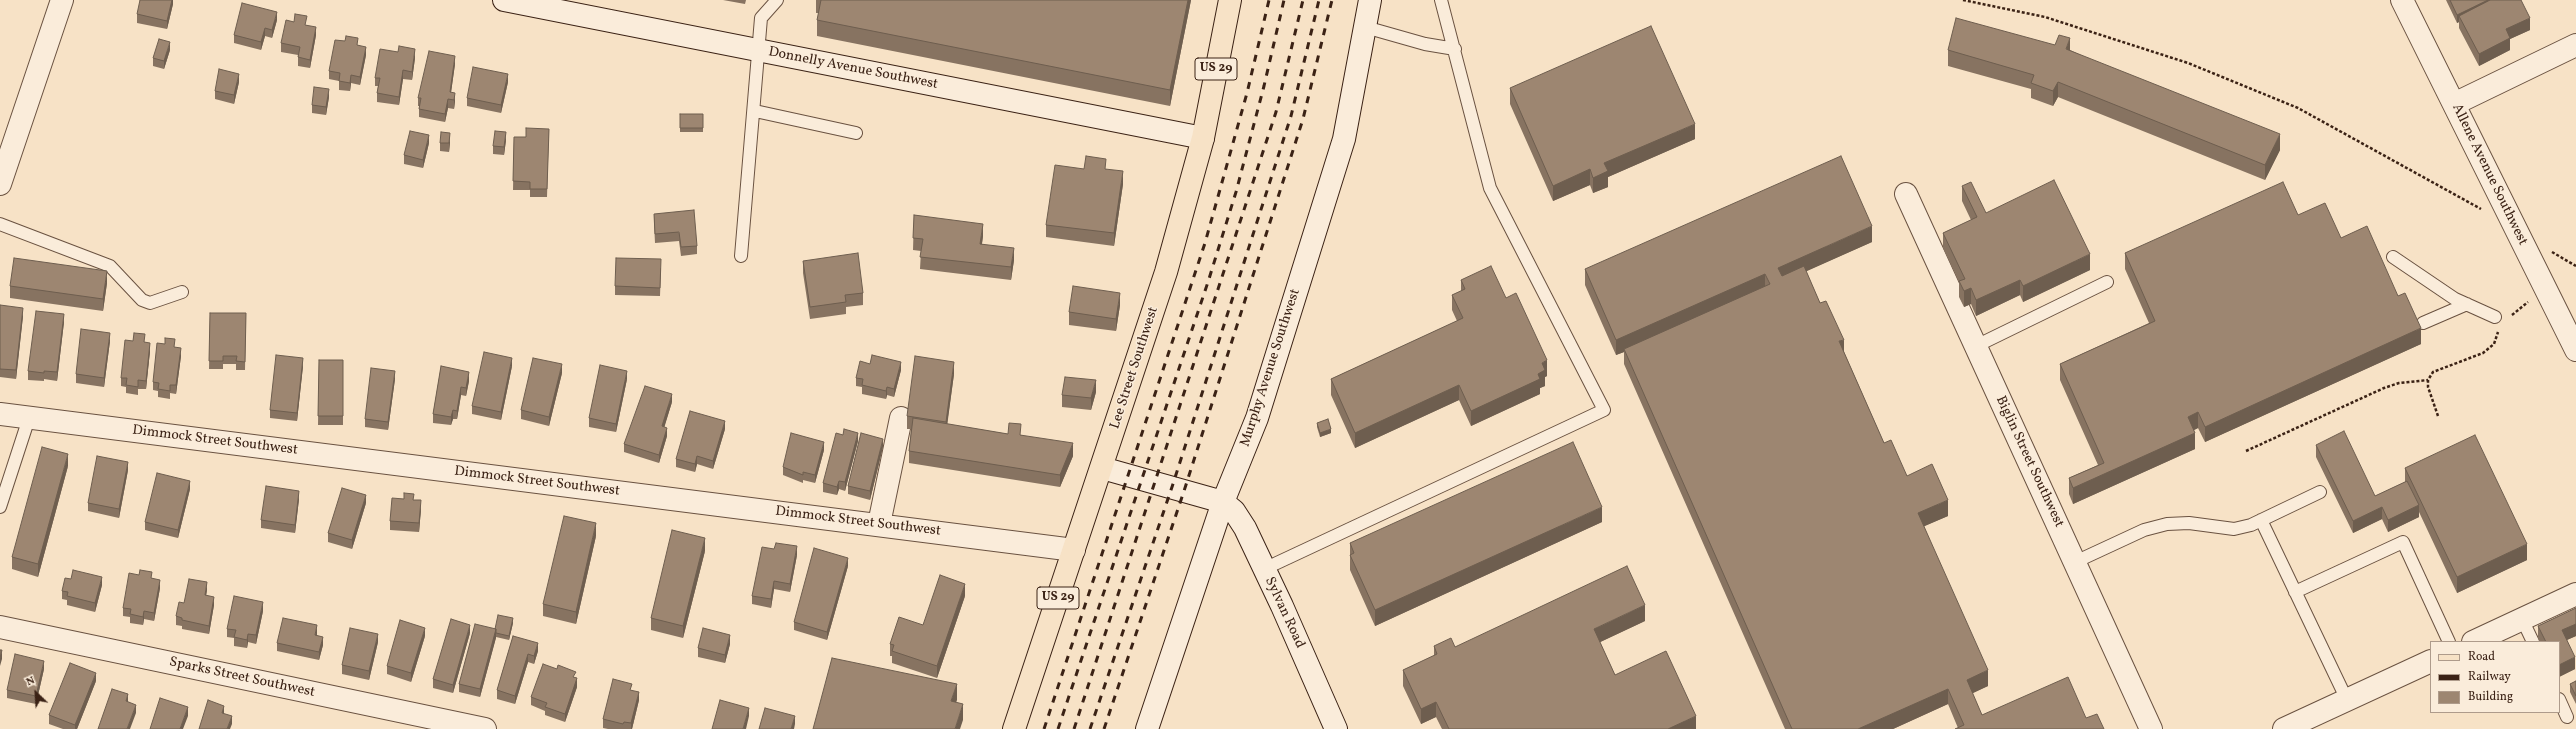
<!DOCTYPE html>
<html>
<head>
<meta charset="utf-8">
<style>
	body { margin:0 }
	#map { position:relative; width:2576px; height:729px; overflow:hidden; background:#f7e2c6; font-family:Vollkorn,serif }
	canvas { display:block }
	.legend { position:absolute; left:2430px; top:641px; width:130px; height:72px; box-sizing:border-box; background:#faecda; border:1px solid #ae9b8b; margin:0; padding:5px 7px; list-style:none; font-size:12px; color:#3b2215 }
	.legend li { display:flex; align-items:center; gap:8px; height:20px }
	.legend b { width:20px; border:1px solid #ae9b8b }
	.north { position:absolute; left:16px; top:673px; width:40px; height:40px; -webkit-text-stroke:3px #faecda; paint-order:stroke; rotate:335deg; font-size:11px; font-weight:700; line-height:16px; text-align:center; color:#3b2215 }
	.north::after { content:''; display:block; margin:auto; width:14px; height:18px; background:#3b2215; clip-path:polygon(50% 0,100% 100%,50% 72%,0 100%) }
</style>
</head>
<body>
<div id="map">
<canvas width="2576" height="729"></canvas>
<ul class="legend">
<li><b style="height:5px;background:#f7e2c6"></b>Road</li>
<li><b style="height:5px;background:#3b2215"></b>Railway</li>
<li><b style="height:11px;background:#9d8671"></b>Building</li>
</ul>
<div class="north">N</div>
</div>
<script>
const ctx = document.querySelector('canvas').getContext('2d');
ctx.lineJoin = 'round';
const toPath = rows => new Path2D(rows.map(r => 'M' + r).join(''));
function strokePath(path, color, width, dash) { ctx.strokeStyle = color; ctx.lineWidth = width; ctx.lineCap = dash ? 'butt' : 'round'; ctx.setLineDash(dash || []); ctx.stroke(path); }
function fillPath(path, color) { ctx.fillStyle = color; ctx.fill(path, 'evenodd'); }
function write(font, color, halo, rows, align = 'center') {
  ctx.font = font + ' Vollkorn,serif'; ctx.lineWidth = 3; ctx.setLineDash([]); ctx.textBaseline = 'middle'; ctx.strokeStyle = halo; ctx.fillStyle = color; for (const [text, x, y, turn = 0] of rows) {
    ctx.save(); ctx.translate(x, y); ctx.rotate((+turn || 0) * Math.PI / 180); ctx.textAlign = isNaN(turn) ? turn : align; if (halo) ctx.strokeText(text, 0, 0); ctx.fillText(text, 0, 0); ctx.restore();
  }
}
const path = toPath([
	[1963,0,2045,17,2188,63,2298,108,2481,209],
	[2552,252,2576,266],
	[2512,315,2528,302],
	[2438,416,2428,387,2428,380,2433,372,2483,353,2494,344,2498,332],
	[2246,451,2384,388,2399,383,2428,380]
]);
const lane = toPath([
	[1365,27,1425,44,1455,49],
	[755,111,856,133],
	[0,224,110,266,142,300,150,303,182,292],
	[741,256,761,18,777,0],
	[2393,257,2455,299,2495,317],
	[2423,323,2467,304],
	[1976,346,2107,282],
	[0,507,29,418],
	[2261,520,2347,700],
	[2075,562,2144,530,2167,524,2189,523,2234,529,2251,525,2320,492],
	[1264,569,1604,410,1490,188,1441,0],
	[2295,592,2403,542,2449,642],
	[2522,619,2533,642],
	[2559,699,2567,717]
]);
const street = toPath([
	[2402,0,2576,350],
	[2454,104,2576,45],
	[0,184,62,0],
	[1906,194,2151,729],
	[0,414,1074,550],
	[879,524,901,418],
	[0,627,485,729],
	[2473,642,2576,594],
	[2284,729,2431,661]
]);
const secondary = toPath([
	[504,0,1203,138],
	[1102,468,1223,502,1234,511,1245,528,1282,606,1336,729],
	[1147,729,1223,502,1257,418,1344,139,1370,0]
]);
const primary = toPath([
	[1014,729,1166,272,1203,138,1230,0]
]);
const rail = toPath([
	[1044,729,1205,243,1247,93,1269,0],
	[1058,729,1208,282,1236,192,1264,86,1284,0],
	[1074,729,1276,112,1303,0],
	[1090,729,1172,487,1291,116,1319,0],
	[1104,729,1184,491,1303,119,1332,0]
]);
const wall = toPath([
	[173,0,173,4,167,29,137,23,137,14],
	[723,0,746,0,745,4],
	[816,0,1191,0,1170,106,817,36,817,20,819,13,816,13],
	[2446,0,2521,0,2530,30,2510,39,2510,50,2479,66,2459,28,2459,22,2457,23],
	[277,20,272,38,265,36,261,50,234,43,234,35],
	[307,25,316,35,310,68,298,66,298,55,281,52,281,43],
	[358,45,366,55,360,85,351,83,350,91,339,90,339,81,329,79,329,71],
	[170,50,164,69,153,66,153,58],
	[1948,50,2070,50,2280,150,2265,180,2058,97,2053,106,2031,98,2031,89,1948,66],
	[415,58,412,80,403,79,399,105,377,102,377,93,378,86,375,86,375,78],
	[455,64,451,92,455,101,454,109,448,108,445,122,419,117,419,106,418,106,418,98],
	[239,82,234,104,215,99,215,91],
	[508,82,501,113,467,106,467,98],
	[1510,88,1695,139,1608,177,1608,187,1593,193,1590,185,1553,201,1510,104],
	[329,97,326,115,312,113,312,105],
	[680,114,703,114,703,132,680,132],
	[549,129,547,197,530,197,530,190,513,190,514,137,526,137],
	[506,140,504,155,493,154,493,146],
	[450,142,449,152,440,151,440,143],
	[429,143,423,168,404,164,404,155],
	[1084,169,1106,169,1123,184,1114,246,1046,237,1046,225],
	[1962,186,1986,213,2090,270,2023,302,2020,295,1976,316,1971,304,1964,307,1959,297,1959,282,1943,248,1943,233,1971,220,1962,201],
	[654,214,697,246,697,254,681,256,679,241,655,243,654,222],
	[914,215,983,236,982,244,1014,260,1011,280,920,269,921,251,913,250],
	[2298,215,2341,238,2398,296,2421,344,2205,442,2198,428,2194,430,2195,449,2073,504,2069,494,2069,478,2098,465,2060,380,2060,364,2149,323,2125,269,2125,253],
	[1872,242,1806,271,1820,303,1844,352,1884,443,1907,476,1948,516,1924,526,1988,686,1972,693,1982,715,2086,718,2104,729,1958,728,1948,704,1893,729,1785,729,1624,364,1624,352,1616,355,1585,285,1585,269],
	[803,261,863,293,863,305,846,307,846,314,810,319,803,273],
	[661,268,660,296,615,295,615,286],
	[1461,280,1506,298,1547,376,1545,377,1545,386,1540,388,1540,394,1471,426,1459,400,1355,448,1331,395,1331,379,1457,321,1452,310,1452,295,1461,291],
	[107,283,103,311,10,298,10,286],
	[0,305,23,316,16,379,0,377],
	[1120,305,1116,331,1069,325,1069,312],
	[210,313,246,313,245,370,236,370,236,364,223,364,223,369,209,369],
	[64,322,57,381,44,379,44,381,28,380,28,371],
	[110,341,104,387,76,383,76,374],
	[145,342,150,351,146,389,138,389,138,395,126,393,126,387,121,386,121,378],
	[175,347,181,356,176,394,170,393,170,399,158,397,158,391,153,390,153,382],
	[319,360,343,360,343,425,318,425],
	[870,364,901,370,894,397,887,395,886,399,862,394,862,387,856,386,856,378],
	[303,366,297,421,270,418,270,410],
	[441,366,469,381,466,396,461,395,457,419,453,419,451,425,433,423,433,414],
	[512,366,501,420,472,414,472,406],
	[562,373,549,426,521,419,521,410],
	[954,374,947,424,1008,434,1021,435,1073,456,1060,487,909,463,909,451,911,429,907,429,907,416],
	[395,379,388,430,365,427,365,419],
	[627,379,616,432,589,427,589,418],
	[1096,392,1091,410,1062,407,1062,395],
	[672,402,664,427,667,436,659,463,624,452,624,444],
	[1317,423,1331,433,1320,437,1317,427],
	[725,429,713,469,697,464,695,472,676,467,676,459],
	[843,435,858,441,845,491,839,489,837,495,823,492,823,483],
	[2316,445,2375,496,2405,482,2405,468,2527,560,2457,593,2419,512,2419,517,2388,532,2382,519,2353,533,2316,457],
	[883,447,870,500,848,494,848,486],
	[824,450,815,483,803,480,803,483,783,475,783,467],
	[68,466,38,577,12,569,12,557],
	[128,470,119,518,88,511,88,503],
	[190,489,178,538,145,530,145,522],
	[299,499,295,533,261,528,261,520],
	[414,500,421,509,419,532,390,530,390,521],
	[366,503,352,549,328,542,328,533],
	[1602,522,1375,626,1350,570,1350,543],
	[596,536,576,624,543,616,543,604],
	[705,551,683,638,651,630,651,618],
	[797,555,790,592,774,589,771,608,752,604,752,596],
	[848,566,827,640,794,630,794,622],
	[152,578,160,588,154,621,144,619,143,625,130,623,130,617,123,616,123,608],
	[102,585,95,612,67,605,67,600,62,599,62,591],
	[207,590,206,595,214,605,209,634,182,629,182,626,176,625,176,616,184,603],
	[965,596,937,678,892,663,892,656,890,656,890,644,923,625],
	[2576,608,2576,636,2567,640,2575,669,2559,677,2559,642,2540,642,2538,638,2538,626],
	[263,611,256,644,248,642,247,648,234,646,234,638,227,637,227,629],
	[1645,621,1600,642,1615,675,1696,729,1442,729,1436,717,1421,724,1403,686,1403,670,1434,656,1434,646,1455,647],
	[513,623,509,640,496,637,480,697,459,692,459,684,495,629],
	[470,633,453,693,433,688,433,679],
	[317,634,317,636,323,645,319,660,277,651,277,643],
	[425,636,411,682,387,674,387,666],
	[513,636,538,651,534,664,528,662,515,704,497,699,497,690],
	[378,642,369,680,342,674,342,665],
	[730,644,725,663,698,657,698,648],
	[44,669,36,704,7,698,7,690],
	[576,678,577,687,565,722,545,715,545,711,531,705,531,697],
	[96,681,77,729,63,729,49,724,49,715],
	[2576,681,2576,704,2570,692,2570,684],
	[632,690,639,700,632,729,608,729,603,728,603,719]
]);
const shadedWall = toPath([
	[172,0,173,0,173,4,167,29,167,21],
	[1188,0,1191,0,1170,106,1170,90],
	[2488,0,2505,0,2459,16,2459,22,2457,23,2457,15],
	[277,12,277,20,272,38,272,30],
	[2530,18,2530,30,2510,39,2510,50,2479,66,2479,54,2506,29],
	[316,27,316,35,310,68,310,60],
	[265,28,265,36,261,50,261,42],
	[2070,38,2070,53,2066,49],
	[170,42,170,50,164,69,164,61],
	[366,47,366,55,360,85,360,77],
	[415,49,415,58,412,80,412,72],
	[455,56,455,64,450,100,450,92],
	[403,70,403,79,399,105,399,97],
	[239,74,239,82,234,104,234,95],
	[508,74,508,82,501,113,501,105],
	[351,75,351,83,350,91,350,83],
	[2058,82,2058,97,2053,106,2053,91],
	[329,89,329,97,326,115,326,107],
	[455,93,455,101,454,109,454,100],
	[448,99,448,108,445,122,445,114],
	[1695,124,1695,139,1608,177,1608,187,1593,193,1593,178,1604,163],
	[506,132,506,140,504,155,504,147],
	[450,133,450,142,449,152,449,143],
	[2280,134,2280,150,2265,180,2265,165],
	[429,135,429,143,423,168,423,160],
	[1590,169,1590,185,1553,201,1553,186],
	[1123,171,1123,184,1114,246,1114,233],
	[983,224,983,236,980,256,980,244],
	[1872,226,1872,242,1778,284,1778,268],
	[1014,248,1014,260,1011,280,1011,267],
	[2090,254,2090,270,2023,302,2023,286],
	[107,271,107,283,103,311,103,299],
	[1765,274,1765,289,1624,349,1624,352,1616,355,1616,340],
	[2020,280,2020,295,1976,316,1976,300],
	[1971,288,1971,304,1964,307,1964,291],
	[1120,293,1120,305,1116,331,1116,319],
	[23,308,23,316,16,379,16,370],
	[64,314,64,322,57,381,57,372],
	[2421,328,2421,344,2205,442,2205,427],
	[110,333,110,341,104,387,104,378],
	[1844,340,1844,355,1839,341],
	[150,343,150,351,146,389,146,381],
	[181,348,181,356,176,394,176,385],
	[303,358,303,366,297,421,297,413],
	[512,358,512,366,501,420,501,412],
	[1547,360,1547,376,1545,377,1545,386,1540,388,1540,394,1471,426,1471,411,1538,374,1542,363],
	[901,362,901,370,894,397,894,389],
	[954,362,954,374,946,434,946,422],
	[562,364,562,373,549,426,549,417],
	[395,371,395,379,388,430,388,422],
	[627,371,627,379,616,432,616,424],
	[469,372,469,381,466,396,466,388],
	[1096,380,1096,392,1091,410,1091,398],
	[1459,385,1459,400,1355,448,1355,433],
	[461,387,461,395,457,419,457,411],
	[887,387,887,395,886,399,886,391],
	[672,394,672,402,662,435,662,426],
	[453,410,453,419,451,425,451,417],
	[2198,412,2198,428,2188,433,2188,417],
	[725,421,725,429,713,469,713,461],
	[667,428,667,436,659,463,659,455],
	[1331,429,1331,433,1320,437,1320,433],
	[858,433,858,441,845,491,845,482],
	[2195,433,2195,449,2073,504,2073,488],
	[883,439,883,447,870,500,870,491],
	[824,442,824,450,815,483,815,475],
	[1073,443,1073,456,1060,487,1060,475],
	[68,454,68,466,38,577,38,564],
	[697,456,697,464,695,472,695,464],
	[128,462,128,470,119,518,119,509],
	[190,481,190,489,178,538,178,530],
	[839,481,839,489,837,495,837,487],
	[299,491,299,499,295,533,295,525],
	[366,495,366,503,352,549,352,540],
	[421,500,421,509,419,532,419,523],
	[1948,500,1948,516,1918,529,1918,513],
	[2419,505,2419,517,2388,532,2388,520],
	[1602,507,1602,522,1375,626,1375,610],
	[2382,507,2382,519,2353,533,2353,521],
	[596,523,596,536,576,624,576,612],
	[705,538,705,551,683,638,683,626],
	[2527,544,2527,560,2457,593,2457,577],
	[797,546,797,555,790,592,790,584],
	[848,558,848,566,827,640,827,632],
	[102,577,102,585,95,612,95,603],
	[160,580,160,588,154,621,154,613],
	[774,581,774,589,771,608,771,599],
	[207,582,207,590,205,603,205,595],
	[965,584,965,596,937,678,937,666],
	[214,597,214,605,209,634,209,626],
	[263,602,263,611,256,644,256,635],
	[1645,605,1645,621,1594,645,1594,629],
	[144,611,144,619,143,625,143,617],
	[513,618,513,623,509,640,509,636],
	[2576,624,2576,636,2562,642,2562,630],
	[317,625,317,634,315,644,315,635],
	[470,625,470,633,453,693,453,685],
	[425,628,425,636,411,682,411,673],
	[496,629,496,638,480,697,480,689],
	[248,634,248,642,247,648,247,640],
	[378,634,378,642,369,680,369,671],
	[730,635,730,644,725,663,725,655],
	[323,637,323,645,319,660,319,652],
	[538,643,538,651,534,664,534,656],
	[2,650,2,659,0,666,0,658],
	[528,654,528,662,515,704,515,696],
	[2575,657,2575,669,2559,677,2559,665],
	[44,661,44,669,36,704,36,696],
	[1988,670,1988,686,1967,696,1967,680],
	[96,673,96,681,77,729,75,729,75,725],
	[577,678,577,687,565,722,565,714],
	[957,684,957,700,951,717,951,701],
	[1948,689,1948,704,1893,729,1858,729],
	[639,692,639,700,632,729,631,729,631,723],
	[128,694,128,703,126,701],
	[1436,702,1436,717,1421,724,1421,709],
	[963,704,963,720,960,729,955,729],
	[136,705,136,713,130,729,127,729],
	[224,706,224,714,222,713],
	[188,707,188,716,183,729,180,729],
	[749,708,749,716,746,729,743,729],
	[232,716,232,724,230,729,227,729],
	[795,716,795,724,794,729,791,729],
	[1696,716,1696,729,1668,729]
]);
const building = toPath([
	[140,0,172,0,167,21,137,14,140,0],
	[821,0,1188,0,1170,90,817,20,821,0],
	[2450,0,2488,0,2457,15,2450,0],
	[2490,0,2521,0,2530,18,2506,29,2510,38,2479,54,2459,16,2490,0],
	[242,3,277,12,272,30,265,28,261,42,234,35,242,3],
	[295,14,307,16,305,25,316,27,310,60,298,57,300,47,281,43,286,20,294,22,295,14],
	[1956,18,2055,45,2059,35,2070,38,2066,49,2280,134,2265,165,2058,82,2053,91,2031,83,2034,75,1948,50,1956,18],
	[1651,26,1695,124,1604,163,1608,171,1593,178,1590,169,1553,186,1510,88,1651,26],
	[346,36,358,38,357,45,366,47,360,77,351,75,350,83,339,81,340,73,329,71,335,40,345,41,346,36],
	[159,39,170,42,164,61,153,58,159,39],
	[399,46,415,49,412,72,403,70,399,97,377,93,380,78,375,78,380,49,398,52,399,46],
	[429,51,455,56,450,92,455,93,454,100,448,99,445,114,419,109,421,98,418,98,429,51],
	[473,67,508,74,501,105,467,98,473,67],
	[219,69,239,74,234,95,215,91,219,69],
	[314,87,329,89,326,107,312,105,314,87],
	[680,114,703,114,703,128,680,128,680,114],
	[526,128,549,129,547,189,530,189,530,182,513,181,514,137,526,137,526,128],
	[410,131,429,135,423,160,404,155,410,131],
	[495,131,506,132,504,147,493,146,495,131],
	[441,132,450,133,449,143,440,143,441,132],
	[1086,156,1106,159,1105,169,1123,171,1114,233,1046,225,1055,165,1084,169,1086,156],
	[1841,156,1872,226,1778,268,1782,276,1804,266,1820,303,1826,301,1844,340,1839,341,1884,443,1891,440,1907,476,1932,464,1948,500,1918,513,1988,670,1967,680,1982,715,2068,677,2086,718,2097,714,2104,729,1955,729,1964,725,1948,689,1858,729,1792,729,1624,349,1770,284,1765,274,1616,340,1585,269,1841,156],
	[2054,180,2090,254,2023,286,2020,280,1976,300,1971,288,1964,291,1959,281,1965,279,1943,233,1977,217,1962,186,1971,182,1986,213,2054,180],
	[2283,182,2298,215,2325,203,2341,238,2367,226,2398,296,2405,293,2421,328,2205,427,2198,412,2188,417,2195,433,2073,488,2069,478,2104,463,2060,364,2155,321,2125,253,2283,182],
	[694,210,697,246,681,247,679,232,655,234,654,214,694,210],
	[914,215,983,224,980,244,1014,248,1011,267,920,257,923,239,913,238,914,215],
	[858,253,863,293,845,295,846,302,810,307,803,261,858,253],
	[14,258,107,271,103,299,10,286,14,258],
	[616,258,661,259,660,288,615,286,616,258],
	[1491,266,1506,298,1516,293,1547,360,1542,363,1545,370,1538,374,1540,379,1471,411,1459,385,1355,433,1331,379,1463,318,1452,295,1465,289,1461,280,1491,266],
	[1073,286,1120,293,1116,319,1069,312,1073,286],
	[0,305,23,308,16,370,0,369,0,305],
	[36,311,64,314,57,372,44,371,44,373,28,371,36,311],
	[210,313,246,313,245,362,236,361,237,356,223,356,223,361,209,361,210,313],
	[81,329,110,333,104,378,76,374,81,329],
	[134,333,145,334,144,342,150,343,146,381,138,380,138,387,126,385,127,378,121,378,125,340,133,341,134,333],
	[165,338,175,339,174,347,181,348,176,385,170,385,170,391,158,389,159,383,153,382,157,343,165,344,165,338],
	[484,352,512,358,501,412,472,406,484,352],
	[276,355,303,358,297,413,270,410,276,355],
	[872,355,901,362,894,389,887,387,886,391,862,385,863,379,856,378,860,361,870,364,872,355],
	[915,356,954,362,946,422,907,416,915,356],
	[533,358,562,364,549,417,521,410,533,358],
	[319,360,343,360,343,416,318,416,319,360],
	[600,365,627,371,616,424,589,418,600,365],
	[441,366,469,372,466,388,461,387,457,411,453,410,451,417,433,414,441,366],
	[371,368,395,371,388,422,365,419,371,368],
	[1065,377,1096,380,1091,398,1062,395,1065,377],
	[645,386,672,394,662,426,667,428,659,455,624,444,645,386],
	[690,411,725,421,713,461,697,456,695,464,676,459,690,411],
	[913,418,1008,434,1009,423,1021,424,1020,435,1073,443,1060,475,909,451,913,418],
	[1328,419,1331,429,1320,433,1317,423,1328,419],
	[844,429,858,433,845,482,839,481,837,487,823,483,836,433,843,435,844,429],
	[2344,431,2375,496,2407,481,2419,505,2388,520,2382,507,2353,521,2316,445,2344,431],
	[791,433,824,442,815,475,803,472,803,475,783,467,791,433],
	[861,433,883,439,870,491,848,486,861,433],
	[2475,435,2527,544,2457,577,2405,468,2475,435],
	[1573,442,1602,507,1375,610,1350,555,1354,553,1350,543,1573,442],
	[42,447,68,454,38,564,12,557,42,447],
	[97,456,128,462,119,509,88,503,97,456],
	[157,473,190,481,178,530,145,522,157,473],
	[266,486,299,491,295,525,261,520,266,486],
	[342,488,366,495,352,540,328,533,342,488],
	[404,493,414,494,413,500,421,500,419,523,390,521,392,498,404,499,404,493],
	[564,516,596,523,576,612,543,604,564,516],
	[672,530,705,538,683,626,651,618,672,530],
	[776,543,797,546,790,584,774,581,771,599,752,596,762,547,774,549,776,543],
	[814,548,848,558,827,632,794,622,814,548],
	[1627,566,1645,605,1594,629,1615,675,1666,651,1696,716,1668,729,1449,729,1436,702,1421,709,1403,670,1437,654,1434,646,1451,638,1455,647,1627,566],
	[73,570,102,577,95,603,67,596,68,592,62,591,65,578,71,579,73,570],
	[140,570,152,572,151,578,160,580,154,613,144,611,143,617,130,614,131,609,123,608,129,573,139,575,140,570],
	[940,575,965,584,937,666,892,651,894,645,890,644,899,617,923,625,940,575],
	[189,579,207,582,205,595,214,597,209,626,182,620,182,618,176,616,179,602,184,603,189,579],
	[234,596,263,602,256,635,248,634,247,640,234,637,236,630,227,629,234,596],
	[2576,608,2576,624,2562,630,2575,657,2559,665,2559,642,2546,642,2538,626,2576,608],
	[498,615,513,618,509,636,496,633,496,629,495,629,498,615],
	[283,618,317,625,315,635,323,637,319,652,277,643,283,618],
	[451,619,470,625,453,685,433,679,451,619],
	[400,620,425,628,411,673,387,666,400,620],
	[475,624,496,629,480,689,459,684,475,624],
	[350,628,378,634,369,671,342,665,350,628],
	[703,628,730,635,725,655,698,648,703,628],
	[513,636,538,643,534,656,528,654,515,696,497,690,513,636],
	[0,650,2,650,0,658,0,650],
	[15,654,44,661,36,696,7,690,15,654],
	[832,658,957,684,951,701,963,704,955,729,813,729,832,658],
	[70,663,96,673,75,725,49,715,70,663],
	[543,664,557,669,558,665,576,672,573,677,577,678,565,714,545,707,547,703,531,697,543,664],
	[613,679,632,684,630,690,639,692,631,723,624,722,623,724,603,719,613,679],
	[2576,681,2576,696,2570,684,2576,681],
	[112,689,128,694,126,701,136,705,127,729,98,729,112,689],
	[160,698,188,707,180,729,150,729,160,698],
	[208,700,224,706,222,713,232,716,227,729,199,729,208,700],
	[720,700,749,708,743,729,712,729,720,700],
	[765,708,795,716,791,729,759,729,765,708]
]);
const shields = [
	[1216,69,42],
	[1058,598,42]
];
const shieldNames = [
	["US 29",1216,69],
	["US 29",1058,598]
];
const streetNames = [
	["Donnelly Avenue Southwest",853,69,11],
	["Allene Avenue Southwest",2489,175,64],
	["Lee Street Southwest",1135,368,-72],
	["Murphy Avenue Southwest",1271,368,-72],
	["Dimmock Street Southwest",215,441,7],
	["Biglin Street Southwest",2029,462,65],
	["Dimmock Street Southwest",537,482,7],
	["Dimmock Street Southwest",858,522,7],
	["Sylvan Road",1284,613,65],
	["Sparks Street Southwest",242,678,12]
];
strokePath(lane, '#6a5241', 14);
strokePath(street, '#6a5241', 24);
strokePath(secondary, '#3b2215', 24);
strokePath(primary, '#3b2215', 24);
strokePath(path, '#3b2215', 2.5, [3, 2]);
strokePath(lane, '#faecda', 12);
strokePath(street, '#faecda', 22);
strokePath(secondary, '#faecda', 22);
strokePath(primary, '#f7e2c6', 22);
strokePath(rail, '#3b2215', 3, [7, 7]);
fillPath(wall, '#877361');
fillPath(shadedWall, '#6e5e4f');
fillPath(building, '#9d8671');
strokePath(building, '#6e5e4f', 1);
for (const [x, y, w] of shields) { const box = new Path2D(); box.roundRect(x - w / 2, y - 11, w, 22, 3); ctx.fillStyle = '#faecda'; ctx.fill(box); strokePath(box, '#3b2215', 1); }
write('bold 13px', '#3b2215', null, shieldNames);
write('14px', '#3b2215', '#faecda', streetNames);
</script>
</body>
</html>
